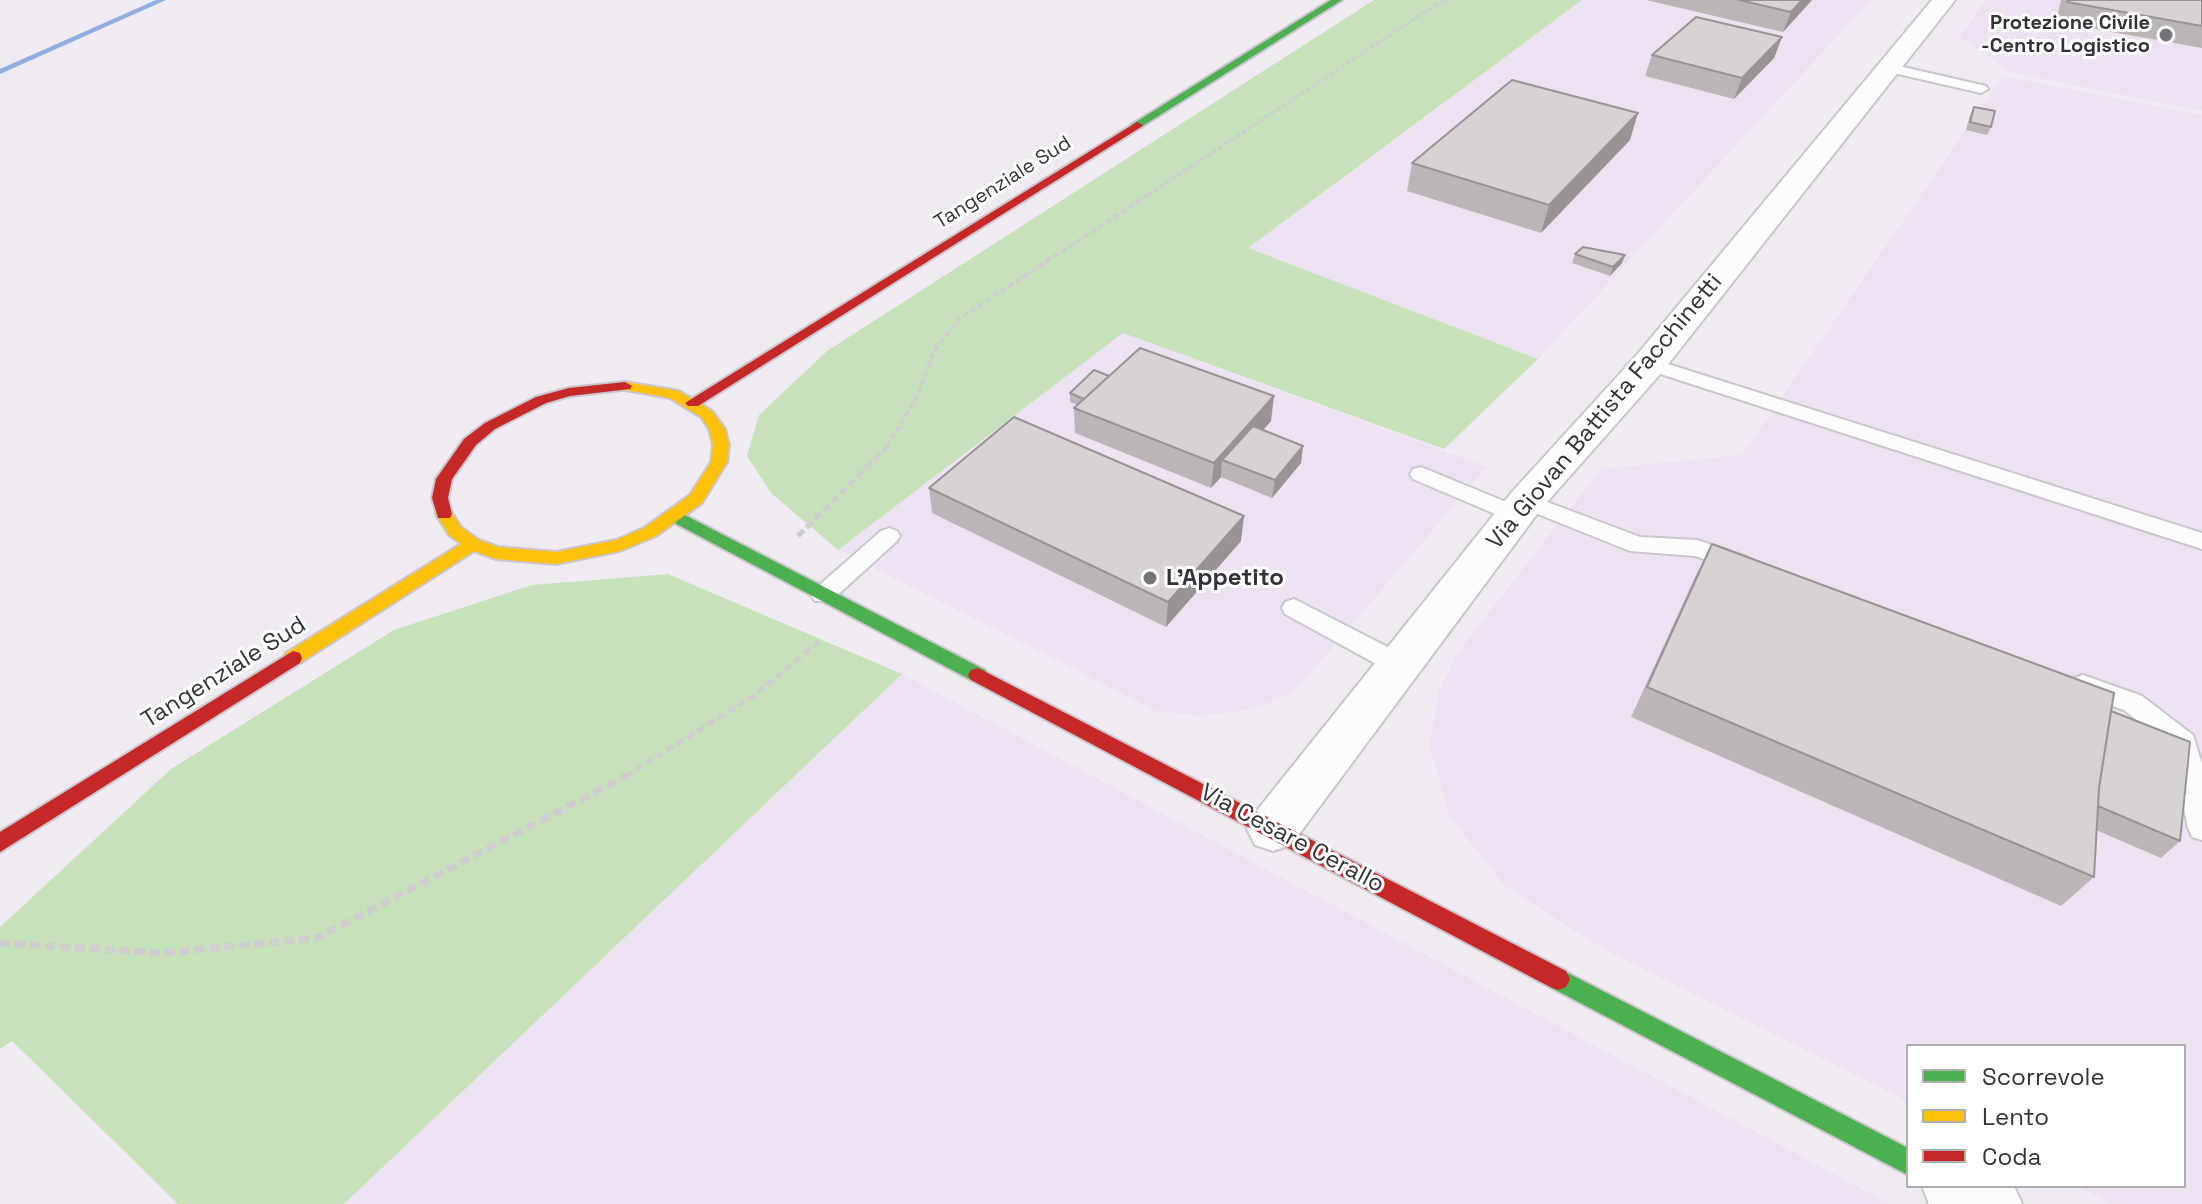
<!DOCTYPE html>
<html>
<head>
<meta charset="utf-8">
<style>
	body { margin:0 }
	#map { position:relative; width:2202px; height:1204px; overflow:hidden; background:#f0eaf2; font-family:"Space Grotesk",sans-serif }
	canvas { display:block }
	.legend { position:absolute; left:1906px; top:1044px; width:280px; height:144px; box-sizing:border-box; background:#fff; border:2px solid #aeadaf; margin:0; padding:10px 14px; list-style:none; font-size:24px; color:#353138 }
	.legend li { display:flex; align-items:center; gap:16px; height:40px }
	.legend b { width:40px; border:2px solid #aeadaf }
</style>
</head>
<body>
<div id="map">
<canvas width="2202" height="1204"></canvas>
<ul class="legend">
<li><b style="height:10px;background:#4caf50"></b>Scorrevole</li>
<li><b style="height:10px;background:#ffc107"></b>Lento</li>
<li><b style="height:10px;background:#c62828"></b>Coda</li>
</ul>
</div>
<script>
const ctx = document.querySelector('canvas').getContext('2d');
ctx.lineJoin = 'round';
function fillPath(path, color) { ctx.fillStyle = color; ctx.fill(path, 'evenodd'); }
const toPath = rows => new Path2D(rows.map(r => 'M' + r).join(''));
function strokePath(path, color, width, dash) { ctx.strokeStyle = color; ctx.lineWidth = width; ctx.lineCap = dash ? 'butt' : 'round'; ctx.setLineDash(dash || []); ctx.stroke(path); }
function write(font, color, halo, rows, align = 'center') {
  ctx.font = font + ' "Space Grotesk",sans-serif'; ctx.lineWidth = 6; ctx.setLineDash([]); ctx.textBaseline = 'middle'; ctx.strokeStyle = halo; ctx.fillStyle = color; for (const [text, x, y, turn = 0] of rows) {
    ctx.save(); ctx.translate(x, y); ctx.rotate((+turn || 0) * Math.PI / 180); ctx.textAlign = isNaN(turn) ? turn : align; if (halo) ctx.strokeText(text, 0, 0); ctx.fillText(text, 0, 0); ctx.restore();
  }
}
const built = toPath([
	[1582,0,1871,0,1538,359,1247,248],
	[1986,0,2202,0,2202,111,2011,72,1960,37],
	[2003,76,2202,115,2202,1204,2113,1204,2077,1186,2184,1186,2184,1046,1908,1046,1908,1101,1602,948,1505,886,1450,817,1430,747,1439,692,1458,652,1601,469,1742,455],
	[1123,333,1487,467,1295,691,1249,710,1198,716,1157,711,838,550],
	[902,674,1890,1204,344,1204]
]);
const green = toPath([
	[1374,0,1582,0,1248,248,1538,359,1444,449,1123,333,838,550,771,493,747,456,759,415,827,351],
	[668,574,902,674,344,1204,178,1204,12,1041,0,1049,0,927,171,769,394,630,532,585]
]);
const stream = toPath([
	[156,0,166,0,0,74,0,69,156,0]
]);
const pathFar3 = toPath([
	[1148,195,1434,6,1450,0]
]);
const pathFar2 = toPath([
	[887,447,919,393,934,351,959,319,1151,193]
]);
const pathFar1 = toPath([
	[798,536,889,445],
	[626,776,755,695,822,639]
]);
const path = toPath([
	[0,943,164,953,317,938,630,774]
]);
const lane = toPath([
	[1890,64,1986,86,1988,89,1981,93,1885,71,1883,68,1890,64],
	[1649,358,2202,533,2202,549,1642,368,1639,364,1642,360,1649,358],
	[1421,467,1523,509,1526,514,1523,519,1507,519,1413,479,1410,474,1413,469,1421,467],
	[1526,494,1640,537,1697,540,1747,557,1751,563,1739,571,1695,556,1630,551,1518,506,1515,501,1526,494],
	[889,528,897,531,900,536,897,541,831,601,815,601,811,595,815,589,881,531,889,528],
	[1294,599,1409,658,1413,665,1409,672,1391,672,1285,614,1282,608,1285,602,1294,599],
	[2083,675,2142,696,2193,735,2202,764,2202,840,2192,837,2188,828,2172,748,2124,710,2074,692,2070,685,2074,678,2083,675]
]);
const street = toPath([
	[1932,0,1955,0,1662,372,1540,510,1291,845,1273,851,1255,845,1247,829,1255,813,1512,492,1636,356,1932,0],
	[1922,1186,2014,1186,2022,1204,1929,1204,1922,1186]
]);
const fast = toPath([
	[1331,0,1342,0,1141,127,1131,125,1331,0],
	[675,510,985,670,988,675,985,680,978,682,971,680,669,520,667,516,669,512,675,510],
	[1558,968,1908,1148,1908,1175,1550,987,1546,979,1550,971,1558,968]
]);
const slow = toPath([
	[625,382,679,391,712,411,725,429,729,445,727,462,702,503,656,536,620,551,556,564,496,559,474,551,300,663,286,663,284,658,286,653,461,544,449,535,436,514,438,510,450,510,461,527,479,540,498,547,556,552,616,540,644,528,690,495,711,462,713,445,709,429,701,417,670,398,620,389,618,386,625,382]
]);
const jam = toPath([
	[1137,122,1143,125,1141,127,698,406,688,406,685,403,1137,122],
	[625,382,632,386,630,389,570,396,546,403,495,429,476,445,452,479,448,498,452,514,450,518,438,518,432,498,436,479,464,439,485,423,536,397,569,388,625,382],
	[293,651,300,653,302,658,300,663,0,852,0,832,293,651],
	[978,668,1566,971,1570,979,1566,987,1558,990,1550,987,971,680,968,675,971,670,978,668]
]);
const wall = toPath([
	[1646,0,1812,0,1783,32],
	[2061,0,2202,0,2202,48,2056,22],
	[1782,37,1774,58,1734,99,1645,76,1652,55],
	[1974,107,1991,127,1987,135,1966,130,1970,115],
	[1630,140,1541,233,1407,191,1412,163],
	[1575,254,1625,255,1622,263,1610,276,1572,263],
	[1109,376,1271,421,1263,430,1303,446,1301,463,1272,498,1221,477,1211,488,1075,433,1074,408,1078,405,1070,402,1070,393],
	[929,488,1241,541,1166,627,932,513],
	[1712,544,2111,711,2180,841,2161,858,2096,830,2094,877,2061,906,1631,717,1696,575]
]);
const shadedWall = toPath([
	[1802,0,1812,0,1783,32,1791,12],
	[1782,37,1774,58,1734,99,1742,78],
	[1638,113,1630,140,1541,233,1549,205],
	[1625,255,1622,263,1610,276,1613,267],
	[1274,396,1271,421,1233,464,1222,460,1221,477,1211,488,1214,463],
	[1303,446,1301,463,1272,498,1275,480],
	[1244,516,1241,541,1166,627,1168,602]
]);
const building = toPath([
	[1739,0,1802,0,1791,12,1739,0],
	[2068,0,2202,0,2202,26,2067,2,2068,0],
	[1696,17,1782,37,1742,78,1652,55,1696,17],
	[1512,80,1638,113,1549,205,1412,163,1512,80],
	[1974,107,1995,111,1991,127,1970,122,1974,107],
	[1583,247,1625,255,1613,267,1575,254,1583,247],
	[1140,348,1274,396,1214,463,1074,408,1140,348],
	[1094,370,1109,376,1084,399,1070,393,1094,370],
	[1014,417,1244,516,1168,602,929,488,1014,417],
	[1253,426,1303,446,1275,480,1222,460,1253,426],
	[1712,544,2114,693,2099,788,2094,877,1647,687,1712,544],
	[2111,711,2190,742,2180,841,2098,806,2099,788,2111,711]
]);
const markers = [
	[2166,35,8,"#767279"],
	[1150,578,8,"#767279"]
];
const farPoinames = [
	["Protezione Civile",2150,24],
	["-Centro Logistico",2150,47]
];
const farStreetnames = [
	["Tangenziale Sud",1003,183,-32]
];
const streetNames = [
	["Via Giovan Battista Facchinetti",1605,412,-50],
	["Tangenziale Sud",224,673,-32],
	["Via Cesare Cerallo",1292,839,28]
];
const poiNames = [
	["L'Appetito",1166,578]
];
fillPath(built, '#ede2f2');
fillPath(green, '#c7e1bb');
fillPath(stream, '#91aee2');
strokePath(lane, '#cbc6cd', 4);
strokePath(street, '#cbc6cd', 4);
strokePath(fast, '#cbc6cd', 4);
strokePath(slow, '#cbc6cd', 4);
strokePath(jam, '#cbc6cd', 4);
strokePath(pathFar3, '#cfcdd0', 3, [5, 2]);
strokePath(pathFar2, '#cfcdd0', 4, [6, 3]);
strokePath(pathFar1, '#cfcdd0', 5, [8, 4]);
strokePath(path, '#cfcdd0', 7, [10, 5]);
fillPath(lane, '#fdfcfd');
fillPath(street, '#fdfcfd');
fillPath(fast, '#4caf50');
fillPath(slow, '#ffc107');
fillPath(jam, '#c62828');
fillPath(wall, '#bbb5b7');
fillPath(shadedWall, '#989395');
fillPath(building, '#d9d2d5');
strokePath(building, '#989395', 2);
for (const [x, y, r, color] of markers) { const dot = new Path2D(); dot.arc(x, y, r, 0, 2 * Math.PI); ctx.fillStyle = color; ctx.fill(dot); strokePath(dot, '#fff', 3); }
write('bold 20px', '#353138', '#fff', farPoinames, 'right');
write('20px', '#353138', '#fff', farStreetnames);
write('24px', '#353138', '#fff', streetNames);
write('bold 24px', '#353138', '#fff', poiNames, 'left');
</script>
</body>
</html>
